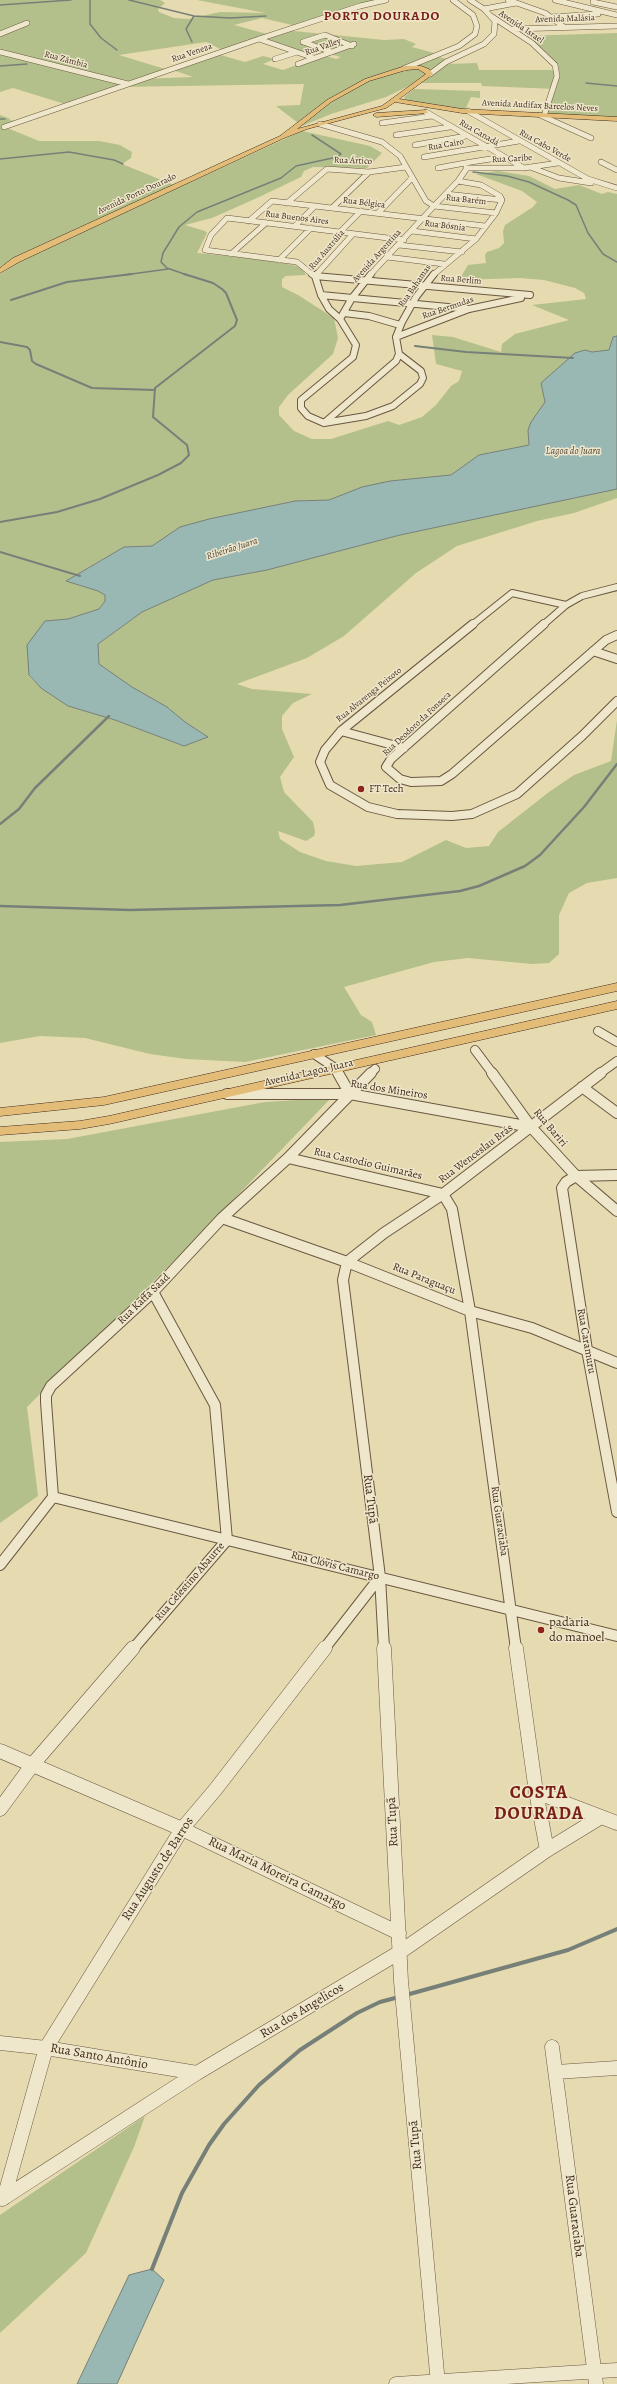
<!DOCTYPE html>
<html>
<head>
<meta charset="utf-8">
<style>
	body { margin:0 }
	canvas { display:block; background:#e6dab0 }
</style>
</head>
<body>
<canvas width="617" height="2384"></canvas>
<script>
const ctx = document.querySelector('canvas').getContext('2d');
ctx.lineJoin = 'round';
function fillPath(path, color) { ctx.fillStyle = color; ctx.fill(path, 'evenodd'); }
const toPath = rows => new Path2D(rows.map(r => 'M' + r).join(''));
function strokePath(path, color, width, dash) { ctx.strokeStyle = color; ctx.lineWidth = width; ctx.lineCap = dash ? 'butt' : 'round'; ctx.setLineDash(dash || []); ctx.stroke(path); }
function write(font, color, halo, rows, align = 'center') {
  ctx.font = font + ' Alegreya,serif'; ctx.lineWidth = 3; ctx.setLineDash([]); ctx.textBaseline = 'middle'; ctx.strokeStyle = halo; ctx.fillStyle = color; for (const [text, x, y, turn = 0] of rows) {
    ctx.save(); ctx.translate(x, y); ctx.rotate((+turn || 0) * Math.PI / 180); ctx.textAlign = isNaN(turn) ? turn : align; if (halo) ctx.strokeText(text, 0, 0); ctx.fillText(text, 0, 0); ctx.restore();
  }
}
const green = toPath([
	[0,0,160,0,165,3,158,9,159,12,174,18,188,19,220,12,265,13,197,0,385,0,296,26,262,18,234,25,267,34,222,50,206,42,119,55,165,69,139,79,193,77,170,69,217,54,245,62,263,56,275,59,263,64,283,70,323,55,336,59,341,57,329,54,338,49,329,47,305,54,262,38,284,30,384,40,404,39,416,44,412,47,438,54,433,56,448,59,413,84,386,97,331,114,302,126,276,106,300,105,304,84,119,87,68,105,13,88,0,92],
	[617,33,617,118,546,114,556,89,482,86,481,83,421,83,447,64,477,63,479,70,559,70,558,65,552,58,522,36],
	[414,89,480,91,480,98,471,97,465,110,406,101,404,97],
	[0,115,11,119,8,120,18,121,5,127,39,141,99,141,120,145,132,152,131,158,122,164,174,185,20,256,0,267],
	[302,131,370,146,382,153,367,168,313,167,304,171,301,177,257,198,212,218,185,225,205,231,207,233,197,253,269,260,301,267,306,275,286,276,282,279,282,287,298,295,334,318,338,338,333,354,288,395,279,407,279,415,294,431,312,439,331,439,388,421,399,425,422,417,436,405,451,386,459,381,462,371,436,364,432,335,453,337,501,352,502,344,515,334,569,320,532,305,586,299,584,293,575,288,544,280,520,278,459,280,468,265,486,263,485,255,487,252,499,248,504,243,503,231,505,225,533,207,537,202,522,191,476,174,498,171,529,176,555,189,579,185,602,194,608,192,617,194,617,336,613,337,609,350,592,352,585,350,541,383,545,402,531,422,528,430,529,445,479,455,451,475,390,481,329,500,295,501,209,519,180,528,152,546,124,547,66,581,98,591,105,595,105,601,99,609,68,619,45,621,29,676,41,688,68,706,115,720,184,746,207,737,185,722,167,707,132,688,99,664,98,644,142,612,213,580,267,570,400,535,617,489,617,498,574,513,537,521,457,546,416,573,344,636,307,658,237,684,252,689,312,694,293,703,282,716,282,729,294,757,280,777,284,792,313,822,315,832,314,836,306,841,278,831,280,839,300,852,326,861,356,866,402,862,446,840,466,848,489,846,498,832,549,792,574,775,611,761,617,720,617,878,587,883,569,893,559,915,559,954,549,963,532,964,468,958,434,962,344,987,361,1015,372,1022,376,1035,245,1062,186,1059,150,1054,85,1038,40,1036,0,1043,0,274,27,257],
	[331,1098,188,1247,27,1407,38,1496,0,1523,0,1142,67,1139,265,1102],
	[145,2116,134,2147,86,2253,0,2333,0,2215]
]);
const water = toPath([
	[617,336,617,489,400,535,267,570,213,580,142,612,98,644,99,664,132,687,167,707,185,722,208,737,184,746,115,720,68,706,41,688,29,675,27,645,45,621,68,619,99,609,105,601,105,595,98,591,66,581,124,547,152,546,180,527,209,519,295,501,329,500,362,487,390,481,451,475,479,455,529,445,528,430,531,422,545,402,541,383,575,353,585,350,592,352,609,350,613,337,617,336],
	[152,2269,164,2280,117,2384,77,2384,129,2275,152,2269]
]);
const streamFar3 = toPath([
	[90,0,90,24,101,38,117,50],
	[129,0,194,16,230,18,266,16],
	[0,5,71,0],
	[192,42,186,29,194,16],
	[0,66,27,64],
	[586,83,617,86],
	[0,119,5,119],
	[0,159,69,152,114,160,123,164],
	[473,172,507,176,529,182,568,200,576,205,588,233,603,254,617,262],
	[124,275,168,269],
	[187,275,167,268,161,262,163,253,179,227,197,212,281,178,296,166,337,157,341,154,312,135]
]);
const streamFar2 = toPath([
	[11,300,67,282,132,274],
	[0,342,27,347,30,350,32,361,36,364,92,388,155,390],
	[415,346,466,352,573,358],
	[0,522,57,512,100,499,158,475,181,463,189,455,187,445,153,417,155,388,235,326,237,320,226,293,222,289,213,283,184,274],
	[0,552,80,576]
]);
const streamFar1 = toPath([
	[0,824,19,809,35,788,109,716],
	[0,906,130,910,340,905,460,891,479,886,525,866,540,855,584,807,617,764]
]);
const stream = toPath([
	[406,1995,568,1950,617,1929],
	[152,2269,182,2193,209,2145,224,2124,259,2085,300,2050,357,2013,380,2002,399,1997]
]);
const minorFar4 = toPath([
	[508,0,545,13,564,27],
	[555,0,617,15],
	[593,2,617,7],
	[484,9,516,3],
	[491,16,532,43,555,65,557,76,544,116],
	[551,17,598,14],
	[513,29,617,26],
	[0,34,27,23],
	[259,39,314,58],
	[303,42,325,35,352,46],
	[303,42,332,52],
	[0,52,128,84],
	[275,59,297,52],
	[298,64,354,44],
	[405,68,459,46,475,34,477,26,473,15,453,0],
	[430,74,446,62,484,44,494,34,495,21,484,9,470,0],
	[468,111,588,179,617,188],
	[426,112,524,168],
	[540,115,591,138],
	[382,123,432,116],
	[320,124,382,142,400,156,426,201,434,206,370,275],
	[4,127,259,39,360,6,386,0],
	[396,135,450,127],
	[415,145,466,136],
	[424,157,519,141],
	[601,162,617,170],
	[530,167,559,178,591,183],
	[438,168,465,163],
	[467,168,524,168,558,163],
	[446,194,502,200],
	[287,203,327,169,369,172,406,167],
	[434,206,458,181,467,168,465,163,503,157],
	[434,206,496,213],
	[332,208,369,172],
	[378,213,412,178],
	[249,221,272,201,485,226],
	[295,226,315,206],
	[412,231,476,239],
	[340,232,361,211],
	[399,245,462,252],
	[231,254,266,223],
	[387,257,444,264],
	[279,260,311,228],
	[313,275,297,262,205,250,211,235,227,218,404,240],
	[316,275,353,234],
	[433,275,476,239,496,213,502,200,500,196,481,185,458,181]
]);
const minorFar3 = toPath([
	[312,274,315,276,530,295],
	[317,274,315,276,321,295,329,309,340,319],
	[371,274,352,298,340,319,356,345,353,357,301,400,301,408,308,416,324,423,366,416,393,406,420,384,423,378,421,371,399,354],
	[321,295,469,309],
	[344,313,369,316,400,325],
	[396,337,469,309,521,298],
	[324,423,396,361,399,354,396,337,402,322,416,297,434,274],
	[472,625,512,593,566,605],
	[543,625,566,605,582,596,617,587]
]);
const minorFar2 = toPath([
	[473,624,341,731,325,750,320,762,330,785,368,807,397,814,452,816,472,814,517,794,582,736,617,701],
	[544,624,391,759,386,767,400,779,411,782,441,781,452,774,606,640,617,635],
	[593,651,617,659],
	[341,731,404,748],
	[598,1031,617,1042],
	[475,1050,493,1074],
	[314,1054,335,1068,339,1074],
	[370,1074,375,1069],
	[599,1074,617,1061]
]);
const minorFar1 = toPath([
	[338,1073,350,1094],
	[492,1073,531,1127,576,1176,617,1211],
	[582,1087,617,1113],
	[227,1094,350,1094,531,1127],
	[288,1158,443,1194,452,1209,470,1311,516,1649],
	[617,1175,576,1176,566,1182,562,1188,587,1350,617,1512],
	[222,1218,347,1262,470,1311,532,1328,617,1363],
	[53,1497,617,1636],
	[0,1565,53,1497,46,1402,46,1395,51,1386,153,1292,222,1218,288,1158,371,1073],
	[133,1649,227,1540,215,1405,153,1292],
	[324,1649,380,1577],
	[384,1649,380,1577,343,1280,347,1262,384,1233,443,1194,601,1073]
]);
const minor = toPath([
	[384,1648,401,1981,438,2384],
	[516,1648,536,1792,547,1850],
	[0,1751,182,1829,399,1933],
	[536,1792,617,1823],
	[0,1809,33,1764,133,1648],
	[0,2043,46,2048,197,2073],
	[552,2047,596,2384],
	[556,2072,617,2068],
	[4,2198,46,2048,182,1829,215,1790,325,1648],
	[2,2199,197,2073,400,1952,547,1850,601,1817],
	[396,2384,617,2370]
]);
const major = toPath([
	[405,66,421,66,429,69,433,74,399,99,462,109,617,117,617,121,462,113,395,102,386,108,307,129,284,138,19,262,0,273,0,268,13,258,280,136,327,100,365,79,405,66],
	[418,69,426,74,382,106,297,129,331,102,369,81,406,70,418,69],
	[426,110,428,113,376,117,373,115,376,113,426,110],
	[617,983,617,991,104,1105,0,1116,0,1108,104,1097,617,983],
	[617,1001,617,1009,109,1124,80,1129,0,1135,0,1127,80,1121,109,1116,617,1001]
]);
const markers = [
	[361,789,4,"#8f2418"],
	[541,1630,4,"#8f2418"]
];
const farStreetnames = [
	["Avenida Malásia",565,19,-2],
	["Avenida Israel",521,27,34],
	["Rua Valley",323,47,-19],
	["Rua Veneza",192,53,-19],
	["Rua Zâmbia",66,60,15],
	["Avenida Audifax Barcelos Neves",540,106,3],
	["Rua Canadá",479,133,30],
	["Rua Cairo",446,145,-10],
	["Rua Cabo Verde",545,146,29],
	["Rua Caribe",512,159,-3],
	["Rua Ártico",353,161,2],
	["Avenida Porto Dourado",137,194,-25],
	["Rua Barém",466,200,6],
	["Rua Bélgica",364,203,7],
	["Rua Buenos Aires",297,218,7],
	["Rua Bósnia",445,226,7],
	["Rua Austrália",327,250,-49],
	["Avenida Argentina",377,256,-48],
	["Rua Berlim",461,280,5],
	["Rua Bahamas",415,286,-55],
	["Rua Bermudas",448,308,-19],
	["Rua Alvarenga Peixoto",369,695,-39],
	["Rua Deodoro da Fonseca",417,724,-43]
];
const farWaternames = [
	["Lagoa do Juara",573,452],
	["Ribeirão Juara",232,549,-18]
];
const poiNames = [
	["FT Tech",369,789]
];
const streetNames = [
	["Avenida Lagoa Juara",309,1073,-13],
	["Rua dos Mineiros",389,1090,9],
	["Rua Bariri",550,1128,50],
	["Rua Wenceslau Brás",476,1154,-37],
	["Rua Castodio Guimarães",368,1164,13],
	["Rua Paraguaçu",424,1279,22],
	["Rua Kaffa Saad",144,1299,-44],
	["Rua Caramuru",586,1341,80],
	["Rua Guaraciaba",499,1521,82],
	["Rua Clóvis Camargo",335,1566,14],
	["Rua Celestino Abaurre",190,1582,-49]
];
const farDistrictnames = [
	["PORTO DOURADO",382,17]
];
const nearStreetnames = [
	["Rua Tupã",370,1499,83],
	["Rua Tupã",393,1822,-93],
	["Rua Augusto de Barros",158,1869,-57],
	["Rua Maria Moreira Camargo",277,1874,26],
	["Rua dos Angelicos",302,2011,-31],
	["Rua Santo Antônio",99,2057,10],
	["Rua Tupã",416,2145,-95],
	["Rua Guaraciaba",574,2216,83]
];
const nearPoinames = [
	["padaria",549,1623],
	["do manoel",549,1638]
];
const nearDistrictnames = [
	["COSTA",539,1794],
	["DOURADA",539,1815]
];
fillPath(green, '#b4c08c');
fillPath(water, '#99b8b4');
strokePath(water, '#768078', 1);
strokePath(streamFar3, '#768078', 1.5);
strokePath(streamFar2, '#768078', 2);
strokePath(streamFar1, '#768078', 2.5);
strokePath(stream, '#768078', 4);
strokePath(minorFar4, '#6b5842', 6);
strokePath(minorFar3, '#6b5842', 8);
strokePath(minorFar2, '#6b5842', 10);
strokePath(minorFar1, '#6b5842', 12);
strokePath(minor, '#6b5842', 15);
strokePath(major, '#422c1e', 1);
strokePath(minorFar4, '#efe7cc', 5);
strokePath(minorFar3, '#efe7cc', 6);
strokePath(minorFar2, '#efe7cc', 8);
strokePath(minorFar1, '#efe7cc', 10);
strokePath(minor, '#efe7cc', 14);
fillPath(major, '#e3bd78');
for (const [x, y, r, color] of markers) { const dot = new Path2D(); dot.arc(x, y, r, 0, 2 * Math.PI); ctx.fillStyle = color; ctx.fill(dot); strokePath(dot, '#efe7cc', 1.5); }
write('9px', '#422c1e', '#efe7cc', farStreetnames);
write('italic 10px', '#53483c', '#efe7cc', farWaternames);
write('11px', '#422c1e', '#efe7cc', poiNames, 'left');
write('11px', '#422c1e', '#efe7cc', streetNames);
ctx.letterSpacing = '1px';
write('bold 13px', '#7a1f14', '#efe7cc', farDistrictnames);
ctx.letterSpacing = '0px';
write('13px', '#422c1e', '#efe7cc', nearStreetnames);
write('13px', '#422c1e', '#efe7cc', nearPoinames, 'left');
ctx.letterSpacing = '1px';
write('bold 18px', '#7a1f14', '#efe7cc', nearDistrictnames);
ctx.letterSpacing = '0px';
</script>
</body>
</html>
